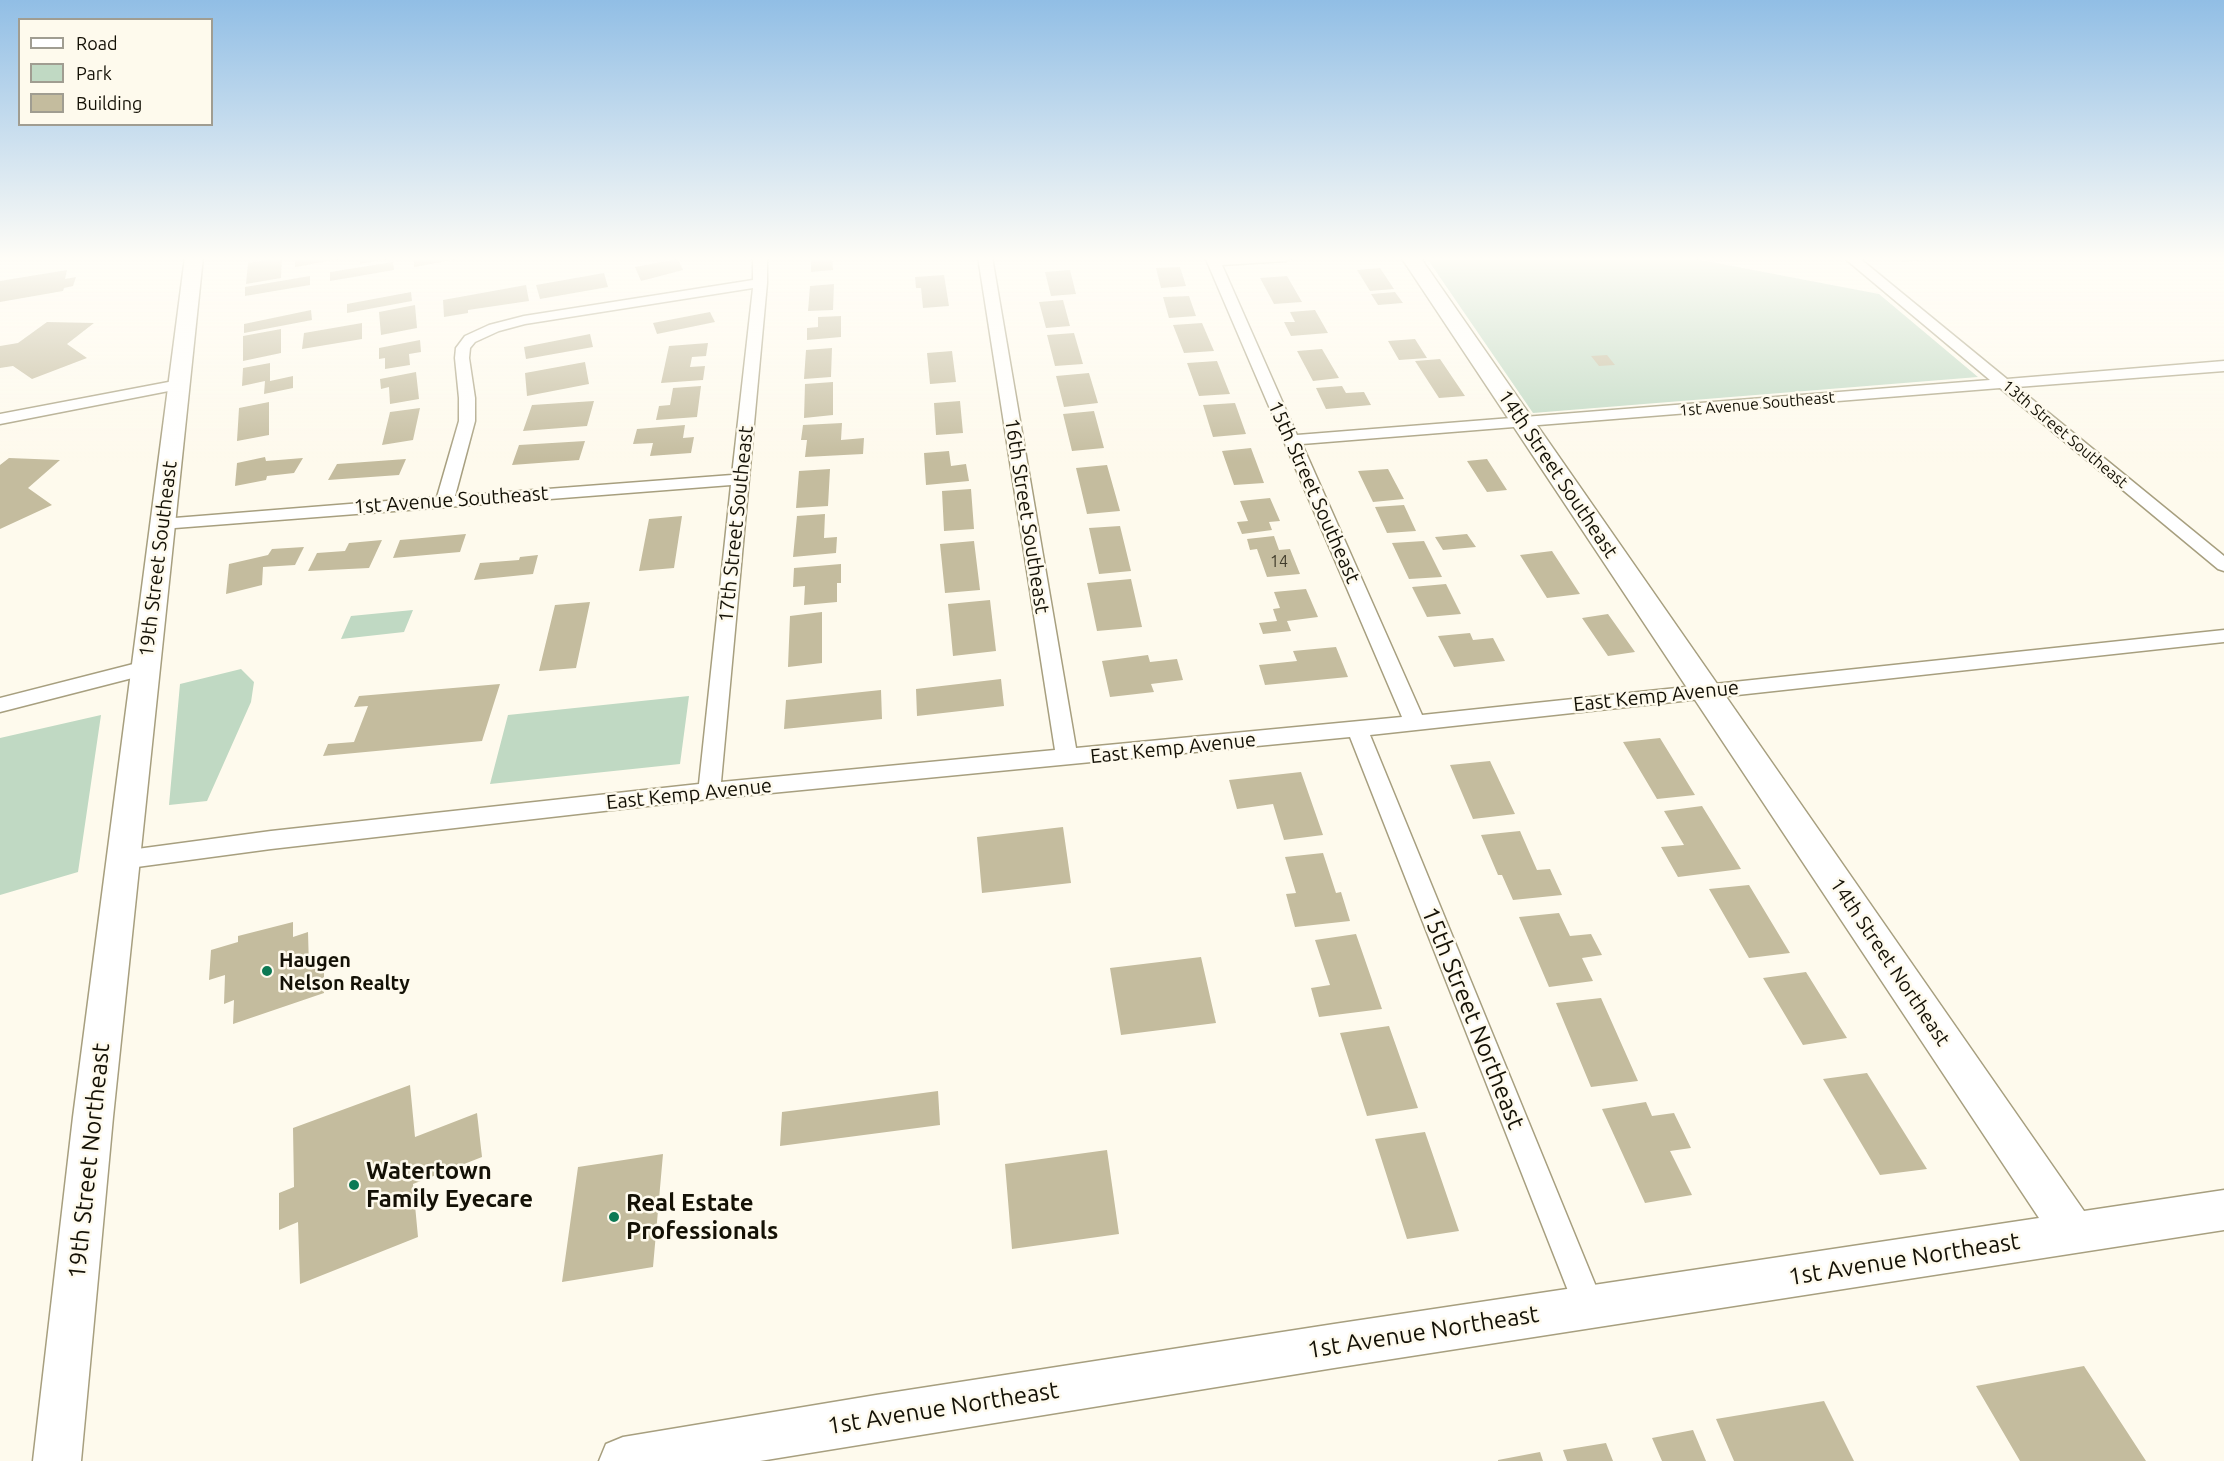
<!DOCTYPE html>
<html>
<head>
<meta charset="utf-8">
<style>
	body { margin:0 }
	#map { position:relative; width:2224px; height:1461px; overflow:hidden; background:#fefaed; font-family:Ubuntu,sans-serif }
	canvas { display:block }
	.legend { position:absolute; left:18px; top:18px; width:195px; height:108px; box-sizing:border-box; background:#fefaed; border:2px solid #a09d91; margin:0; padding:8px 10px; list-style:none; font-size:18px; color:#141106 }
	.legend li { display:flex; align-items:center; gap:12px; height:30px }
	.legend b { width:30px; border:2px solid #a09d91 }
</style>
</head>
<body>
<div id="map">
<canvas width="2224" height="1461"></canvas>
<ul class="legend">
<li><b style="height:8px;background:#fff"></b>Road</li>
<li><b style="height:16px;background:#c0d9c3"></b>Park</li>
<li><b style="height:16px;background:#c4bc9e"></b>Building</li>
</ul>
</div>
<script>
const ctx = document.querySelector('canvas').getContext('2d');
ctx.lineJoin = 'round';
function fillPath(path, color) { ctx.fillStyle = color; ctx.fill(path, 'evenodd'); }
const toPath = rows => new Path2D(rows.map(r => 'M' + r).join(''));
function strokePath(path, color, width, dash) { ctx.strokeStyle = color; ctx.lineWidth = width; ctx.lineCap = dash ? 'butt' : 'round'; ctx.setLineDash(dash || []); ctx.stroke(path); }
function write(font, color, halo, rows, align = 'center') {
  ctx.font = font + ' Ubuntu,sans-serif'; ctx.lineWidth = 5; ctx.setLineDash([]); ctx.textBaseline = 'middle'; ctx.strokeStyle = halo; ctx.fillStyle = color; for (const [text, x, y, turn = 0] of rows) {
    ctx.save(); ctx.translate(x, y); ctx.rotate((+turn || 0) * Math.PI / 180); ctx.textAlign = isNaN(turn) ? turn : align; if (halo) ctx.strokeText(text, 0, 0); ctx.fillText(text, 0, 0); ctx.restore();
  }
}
const green = toPath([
	[1426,257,1685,257,1879,294,1978,377,1533,413],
	[413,610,404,632,341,639,351,616],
	[241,669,254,682,251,702,207,801,169,805,180,684],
	[689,696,680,764,490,784,508,715],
	[101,715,78,872,0,895,0,738]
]);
const building = toPath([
	[282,257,281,278,246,284,248,263],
	[295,257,346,257,346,258,295,267],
	[360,257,394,257,394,258,360,264],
	[463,257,463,258,414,267,414,258],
	[811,257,832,257,833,270,811,272],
	[1897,257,1925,257,1929,260,1903,262],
	[678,259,683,270,641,281,635,267],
	[393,262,394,270,330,281,330,272],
	[1180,267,1186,286,1161,288,1156,268],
	[1380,268,1394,289,1370,291,1357,270],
	[67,270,65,279,76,277,73,286,64,288,63,291,0,302,0,281],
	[1070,270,1076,294,1051,296,1045,272],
	[604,273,608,287,540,299,536,285],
	[944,275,949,306,923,308,921,288,916,288,915,277],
	[310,276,310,285,245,296,245,287],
	[1287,276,1302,302,1274,304,1260,278],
	[834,284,833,310,808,311,810,286],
	[526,285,529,301,468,310,468,313,444,317,443,300],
	[411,292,412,301,347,313,347,304],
	[1395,292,1403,303,1378,305,1371,294],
	[1189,296,1196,316,1169,318,1163,297],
	[1063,300,1070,326,1046,328,1039,302],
	[415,305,417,328,381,335,379,312],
	[311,310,312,320,244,333,244,324],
	[1315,310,1328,333,1291,336,1284,322,1295,322,1290,312],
	[710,312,715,322,657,334,653,323],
	[841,316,841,337,807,340,807,328,818,327,818,317],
	[47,322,94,323,67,344,87,358,32,379,13,366,0,368,0,346,18,343],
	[362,323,362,339,302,349,304,333],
	[1202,323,1214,351,1184,353,1173,325],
	[281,329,281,353,243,361,243,336],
	[1074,333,1083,364,1055,366,1047,335],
	[590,334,593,347,526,359,524,347],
	[1415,339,1427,358,1399,360,1388,341],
	[420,340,421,352,409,354,410,365,385,369,385,358,379,359,379,348],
	[708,343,706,356,692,357,690,367,705,366,703,380,661,383,669,346],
	[832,348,831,377,804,379,806,350],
	[1322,349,1339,378,1313,381,1297,351],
	[952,351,956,382,930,384,927,353],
	[1607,355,1615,365,1599,366,1591,356],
	[1440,359,1465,396,1439,398,1415,361],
	[1217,361,1230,394,1199,396,1187,363],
	[585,362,589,384,527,396,525,373],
	[270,363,270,381,293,376,293,388,264,394,265,381,242,386,243,368],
	[416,372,419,399,390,404,389,387,381,389,380,379],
	[1089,373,1098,403,1064,407,1056,376],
	[833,382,833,415,804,418,805,384],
	[701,386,697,417,656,420,659,406,670,405,673,388],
	[1342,386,1346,393,1364,392,1371,405,1326,409,1316,388],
	[594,401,587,426,523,431,532,405],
	[960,401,963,433,936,435,934,403],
	[269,402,269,435,237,441,239,408],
	[1235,403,1246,434,1213,437,1203,405],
	[420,408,413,440,382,445,390,412],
	[1094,411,1104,448,1072,451,1063,414],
	[842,423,841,440,864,438,863,454,805,457,807,440,801,440,803,425],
	[685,425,683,438,694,437,691,453,650,456,653,443,633,444,637,429],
	[585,441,579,460,512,465,519,445],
	[1251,448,1264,483,1234,485,1222,451],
	[949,451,951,466,966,464,969,481,926,485,924,453],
	[265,457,266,461,303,458,294,473,267,476,266,480,235,486,237,463],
	[9,458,60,460,28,488,52,505,0,529,0,465],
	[406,459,399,475,328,480,337,464],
	[1487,459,1507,490,1487,492,1467,461],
	[1107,465,1120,511,1087,514,1076,468],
	[830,469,828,506,796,508,799,471],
	[1388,469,1404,499,1373,502,1358,471],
	[971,489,974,529,944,531,942,491],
	[1270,498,1280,521,1269,522,1272,530,1242,534,1237,522,1248,521,1240,501],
	[1404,505,1416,531,1387,533,1375,507],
	[825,514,824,538,837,537,836,553,793,557,797,516],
	[682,516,674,568,639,571,649,519],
	[1120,526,1131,571,1099,574,1089,528],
	[466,534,460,552,393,558,400,540],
	[1467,534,1476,547,1443,550,1435,537],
	[1274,536,1279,550,1290,549,1300,574,1267,577,1257,549,1250,550,1247,539],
	[382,540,369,568,308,571,317,553,345,551,349,543],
	[974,541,980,590,945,593,940,544],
	[1424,541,1442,577,1409,579,1392,543],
	[304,547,295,565,263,567,262,585,226,594,229,564,268,555,272,549],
	[1552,551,1580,594,1547,598,1520,555],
	[538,555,533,574,474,580,480,563,519,560,520,557],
	[841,564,841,583,837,583,837,602,804,605,805,586,793,587,794,568],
	[1131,579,1142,627,1097,631,1087,583],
	[1446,584,1461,614,1427,617,1412,587],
	[1306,589,1318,617,1287,621,1291,631,1263,634,1259,623,1277,621,1273,609,1280,608,1274,592],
	[990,600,996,651,953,656,948,604],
	[590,602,576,668,539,671,555,605],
	[822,612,822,663,788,667,790,616],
	[1608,614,1635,652,1608,656,1582,618],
	[1470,633,1473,640,1493,638,1505,661,1454,667,1438,636],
	[1336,647,1348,677,1265,685,1259,665,1297,661,1293,651],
	[1148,655,1150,662,1177,659,1183,680,1151,684,1154,692,1110,697,1102,661],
	[1001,679,1004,706,917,716,916,689],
	[500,684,482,741,323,756,328,744,354,742,368,706,354,707,359,696],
	[881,690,882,719,784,729,786,700],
	[1660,738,1695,795,1657,799,1623,742],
	[1490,761,1515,814,1473,819,1450,765],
	[1301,772,1323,835,1284,840,1273,804,1237,809,1229,780],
	[1702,806,1741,869,1678,877,1661,847,1684,845,1664,811],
	[1063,827,1071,883,982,893,977,837],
	[1520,831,1537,870,1550,869,1562,895,1513,900,1502,875,1498,875,1481,835],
	[1323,853,1336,893,1341,892,1350,921,1295,927,1286,894,1296,893,1285,857],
	[1749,885,1790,953,1749,958,1709,889],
	[1559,913,1570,936,1591,934,1602,955,1582,958,1593,981,1549,987,1519,917],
	[293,922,293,937,308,932,309,968,324,963,324,993,233,1024,234,1000,224,1004,225,975,209,980,211,950,238,942,238,936],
	[1356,934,1382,1009,1319,1017,1311,988,1330,985,1315,940],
	[1201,957,1216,1023,1121,1035,1110,968],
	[1806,972,1847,1038,1803,1045,1763,978],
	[1601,998,1638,1081,1591,1087,1556,1003],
	[1389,1026,1418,1108,1367,1116,1340,1033],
	[1867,1073,1927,1169,1880,1175,1823,1079],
	[410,1085,415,1137,477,1113,482,1157,413,1184,418,1237,300,1284,298,1222,279,1230,279,1193,294,1187,293,1128],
	[938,1091,940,1125,780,1146,782,1112],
	[1646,1102,1652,1116,1674,1113,1691,1148,1670,1151,1692,1195,1645,1203,1602,1109],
	[1425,1132,1459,1231,1407,1239,1375,1139],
	[1107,1150,1119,1234,1012,1249,1005,1164],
	[663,1154,653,1267,562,1282,578,1167],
	[2084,1366,2146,1461,2020,1461,1976,1386],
	[1824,1401,1854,1461,1734,1461,1716,1419],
	[1693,1430,1706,1461,1662,1461,1652,1438],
	[1606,1443,1613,1461,1567,1461,1563,1450],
	[1540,1452,1543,1461,1498,1461,1498,1460]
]);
const street = toPath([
	[753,257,767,257,767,283,721,782,1055,750,978,257,992,257,1076,748,1402,717,1205,257,1293,257,1286,261,1222,265,1297,435,1990,380,1843,257,1858,257,2007,379,2224,361,2224,371,2017,387,2224,556,2224,571,2218,569,2000,388,1302,444,1422,715,2224,630,2224,642,1370,735,1604,1306,1600,1317,1589,1321,1578,1317,1574,1306,1350,737,709,799,271,849,122,869,114,866,110,860,114,854,122,851,271,831,699,784,731,485,162,529,156,528,153,524,156,520,162,519,437,497,459,421,459,398,455,358,456,348,465,336,489,325,524,316,753,280,753,257],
	[753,288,732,475,455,496,475,421,475,398,469,358,470,348,475,342,499,331,525,324,753,288],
	[179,380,187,385,184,388,0,424,0,414,179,380],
	[145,661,152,663,155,668,152,673,0,712,0,698,145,661]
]);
const secondary = toPath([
	[185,257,203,257,113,1117,81,1461,33,1461,73,1117,185,257],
	[1401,257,1420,257,2084,1211,2224,1190,2224,1230,1334,1368,760,1461,599,1461,606,1444,623,1437,876,1395,1334,1324,2039,1218,1401,257]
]);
const markers = [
	[267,971,6,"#0c7954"],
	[354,1185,6,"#0c7954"],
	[614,1217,6,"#0c7954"]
];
const farStreetnames = [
	["1st Avenue Southeast",1757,404,-5],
	["13th Street Southeast",2065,434,40]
];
const numberNames = [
	["14",1279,562]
];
const streetNames = [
	["14th Street Southeast",1558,474,56],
	["15th Street Southeast",1314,492,66],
	["1st Avenue Southeast",451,500,-4],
	["16th Street Southeast",1027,516,81],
	["17th Street Southeast",736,524,-84],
	["19th Street Southeast",158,559,-83],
	["East Kemp Avenue",1656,696,-6],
	["East Kemp Avenue",1173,748,-6],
	["East Kemp Avenue",689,794,-6],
	["14th Street Northeast",1890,962,56]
];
const poiNames = [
	["Haugen",279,960],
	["Nelson Realty",279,983]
];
const nearStreetnames = [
	["15th Street Northeast",1473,1018,68],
	["19th Street Northeast",89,1161,-84],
	["1st Avenue Northeast",1904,1259,-9],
	["1st Avenue Northeast",1423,1332,-9],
	["1st Avenue Northeast",943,1408,-9]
];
const nearPoinames = [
	["Watertown",366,1171],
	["Family Eyecare",366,1199],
	["Real Estate",626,1203],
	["Professionals",626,1231]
];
fillPath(green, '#c0d9c3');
fillPath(building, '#c4bc9e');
strokePath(street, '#a79f7f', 3);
strokePath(secondary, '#a79f7f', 3);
fillPath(street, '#fff');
fillPath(secondary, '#fff');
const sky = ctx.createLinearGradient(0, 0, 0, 462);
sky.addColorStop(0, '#91bee5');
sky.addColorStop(0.56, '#fffdf7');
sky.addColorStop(1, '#fffdf700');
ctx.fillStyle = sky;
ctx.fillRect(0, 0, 2224, 462);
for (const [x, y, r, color] of markers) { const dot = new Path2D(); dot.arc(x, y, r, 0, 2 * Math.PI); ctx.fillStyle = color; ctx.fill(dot); strokePath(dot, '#fefaed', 2); }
write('16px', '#141106', '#fefaed', farStreetnames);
write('16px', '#403c2c', null, numberNames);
write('20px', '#141106', '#fefaed', streetNames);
write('bold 20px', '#141106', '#fefaed', poiNames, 'left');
write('24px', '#141106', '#fefaed', nearStreetnames);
write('bold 24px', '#141106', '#fefaed', nearPoinames, 'left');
</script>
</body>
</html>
